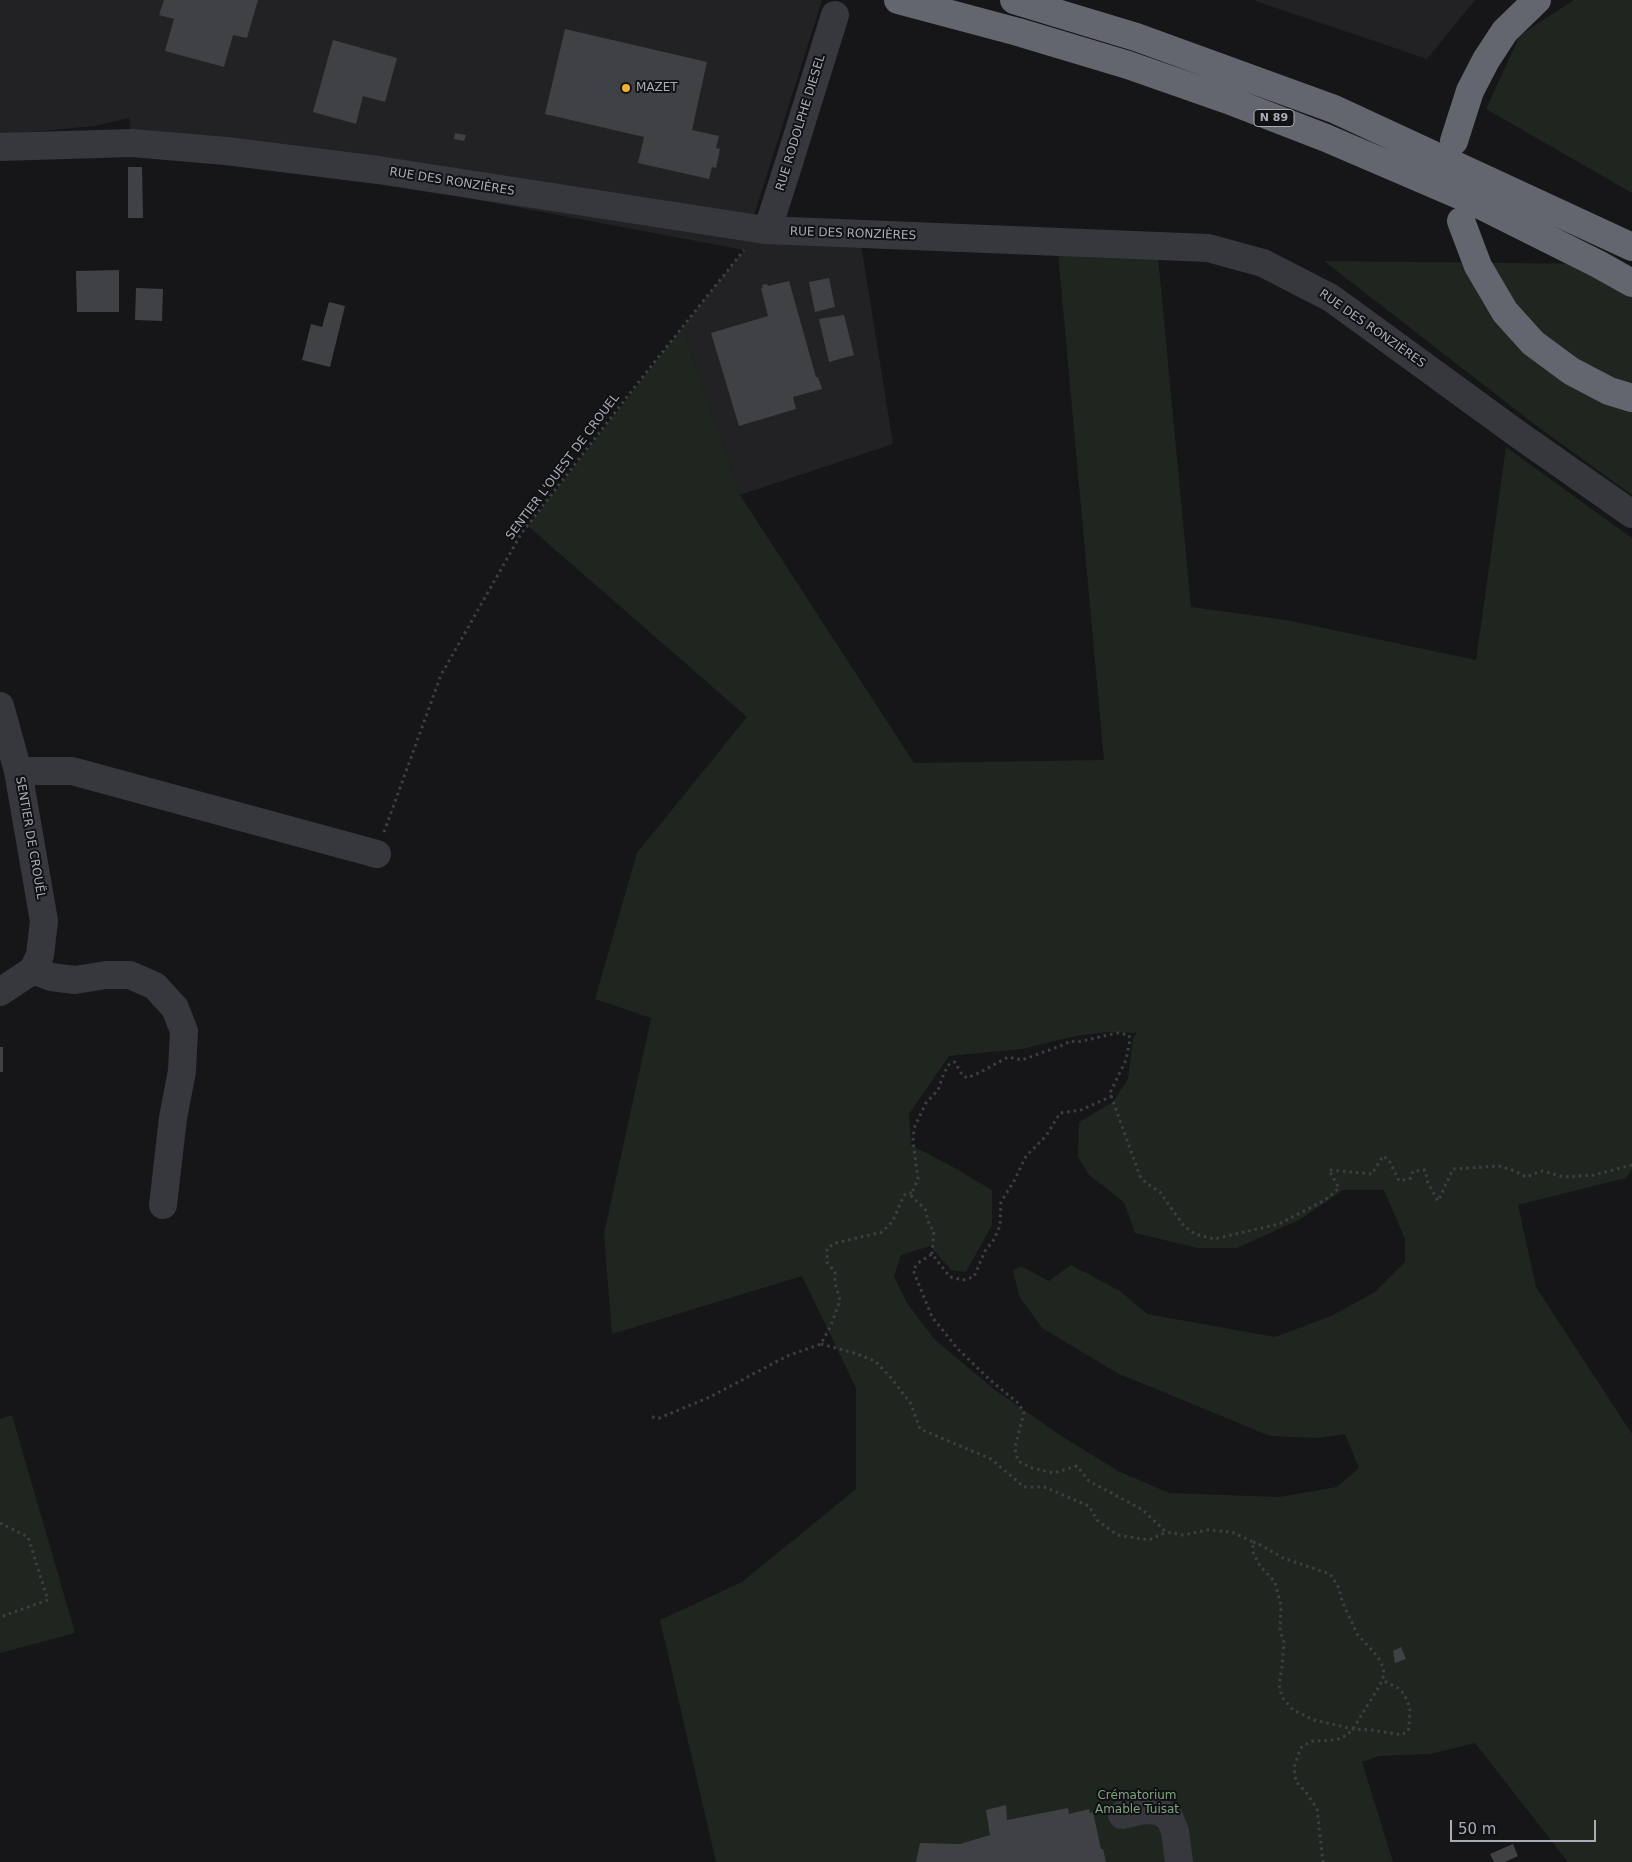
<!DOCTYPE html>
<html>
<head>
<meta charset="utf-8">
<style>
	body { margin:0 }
	#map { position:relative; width:1632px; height:1862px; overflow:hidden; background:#161618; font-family:"DejaVu Sans",sans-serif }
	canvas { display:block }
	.scale { position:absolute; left:1450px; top:1820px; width:146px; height:22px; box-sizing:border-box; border:2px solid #a8adb8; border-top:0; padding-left:6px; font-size:15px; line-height:18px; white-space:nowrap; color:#a8adb8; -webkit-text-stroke:4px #111113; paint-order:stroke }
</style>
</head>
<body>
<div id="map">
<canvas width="1632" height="1862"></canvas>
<div class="scale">50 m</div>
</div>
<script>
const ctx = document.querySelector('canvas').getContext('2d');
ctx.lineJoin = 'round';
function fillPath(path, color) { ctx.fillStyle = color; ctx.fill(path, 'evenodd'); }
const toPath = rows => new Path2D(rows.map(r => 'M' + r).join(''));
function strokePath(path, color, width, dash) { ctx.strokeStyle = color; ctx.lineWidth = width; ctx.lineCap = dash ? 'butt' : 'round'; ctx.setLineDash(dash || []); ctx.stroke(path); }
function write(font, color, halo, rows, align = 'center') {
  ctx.font = font + ' "DejaVu Sans",sans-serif'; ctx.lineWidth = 4; ctx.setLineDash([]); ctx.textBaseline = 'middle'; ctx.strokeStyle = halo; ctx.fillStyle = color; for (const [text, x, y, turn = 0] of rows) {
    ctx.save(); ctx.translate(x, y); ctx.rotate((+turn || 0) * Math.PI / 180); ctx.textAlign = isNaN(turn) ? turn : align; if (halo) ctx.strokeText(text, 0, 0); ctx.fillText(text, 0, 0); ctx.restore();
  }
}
const built = toPath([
	[0,0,822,0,751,225,859,232,893,444,740,495,683,327,744,250,377,181,132,143,129,118,95,126,0,135],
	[1253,0,1475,0,1427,59]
]);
const green = toPath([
	[1574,0,1632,0,1632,193,1486,109,1520,35],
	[1057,242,1157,246,1191,607,1286,620,1476,660,1506,447,1632,538,1632,1169,1626,1178,1518,1205,1536,1287,1632,1434,1632,1862,1568,1862,1475,1743,1430,1754,1379,1756,1362,1762,1393,1862,716,1862,660,1620,742,1582,856,1489,856,1388,802,1276,612,1334,604,1234,651,1018,595,999,637,853,747,717,528,526,683,327,740,495,914,763,1104,760],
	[1108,1032,1137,1033,1133,1038,1128,1079,1113,1102,1079,1122,1078,1157,1089,1175,1124,1202,1135,1233,1198,1248,1237,1248,1301,1219,1343,1190,1384,1190,1405,1239,1405,1262,1375,1292,1331,1316,1275,1337,1147,1314,1120,1291,1071,1265,1049,1281,1021,1266,1013,1271,1019,1296,1042,1328,1117,1373,1270,1436,1318,1438,1345,1434,1359,1468,1337,1487,1279,1497,1169,1493,1118,1471,1063,1437,995,1390,935,1340,907,1303,894,1276,901,1255,930,1246,951,1270,966,1272,992,1225,992,1190,953,1167,911,1145,909,1114,949,1056,1022,1049,1075,1036],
	[1324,261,1598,264,1632,284,1632,495,1534,424],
	[12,1415,75,1633,0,1653,0,1419]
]);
const building = toPath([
	[164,0,258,0,247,38,233,35,224,67,165,51,174,19,159,15],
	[565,29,707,62,692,130,719,136,716,148,720,149,716,168,712,167,709,179,638,163,644,137,545,114],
	[333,40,397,58,385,102,363,96,356,124,313,112],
	[455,133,466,135,464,141,454,139],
	[128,167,142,167,143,218,128,218],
	[119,270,119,312,77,312,76,271],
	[829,278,835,307,815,312,809,282],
	[789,281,816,377,818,377,822,389,793,397,796,409,739,426,711,333,768,316,761,288,763,288,762,285,767,284,768,286],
	[136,288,163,289,162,321,135,320],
	[329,302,345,306,330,367,302,360,311,324,322,327],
	[844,315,854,355,829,362,819,319],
	[0,1047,3,1047,3,1072,0,1072],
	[1401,1647,1406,1659,1395,1663,1393,1651],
	[1006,1805,1007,1820,1068,1808,1069,1814,1089,1809,1090,1813,1093,1812,1101,1849,1103,1849,1106,1862,916,1862,920,1843,960,1844,990,1835,986,1810],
	[1513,1844,1518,1856,1505,1862,1494,1862,1490,1854]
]);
const path = toPath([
	[384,832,441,675,521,534,637,384,744,250],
	[1112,1096,1081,1110,1060,1113,1046,1136,1026,1156,1014,1181,1001,1202,1000,1226,993,1241,985,1251,974,1277,963,1280,950,1277,932,1254,918,1263,913,1270,932,1317,957,1348,989,1379,1018,1403,1024,1412,1015,1448,1018,1461,1032,1468,1054,1473,1077,1466,1089,1481,1143,1510,1166,1532,1183,1535,1208,1530,1232,1532,1253,1542,1253,1552,1260,1566,1275,1582,1281,1606,1280,1631,1284,1642,1282,1667,1279,1685,1282,1697,1293,1710,1314,1720,1353,1729,1372,1730,1402,1735,1408,1731,1409,1727,1410,1709,1408,1703,1404,1694,1398,1688,1382,1680],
	[932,1254,934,1230,930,1227,925,1209,912,1197,912,1193,918,1179,913,1141,914,1128,926,1103,938,1090,944,1073,950,1063,955,1062,962,1075,967,1078,979,1073,1008,1057,1022,1060,1063,1045,1070,1041,1078,1042,1117,1033,1129,1035,1130,1040,1126,1060,1110,1093,1140,1176,1146,1183,1160,1192,1184,1226,1195,1234,1214,1239,1279,1224,1325,1200,1339,1188,1329,1170,1372,1174,1383,1156,1389,1160,1399,1181,1411,1178,1413,1171,1425,1170,1428,1183,1438,1201,1453,1169,1499,1166,1515,1171,1526,1177,1542,1171,1564,1177,1594,1175,1632,1165],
	[821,1344,854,1353,875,1361,892,1379,911,1404,920,1429,991,1459,1024,1487,1044,1487,1089,1506,1097,1520,1117,1535,1149,1540,1166,1532],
	[652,1417,659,1418,710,1397,787,1356,821,1344,831,1325,840,1300,835,1284,835,1272,827,1262,827,1248,836,1243,882,1232,893,1221,903,1197,906,1193,912,1193],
	[0,1523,28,1537,48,1600,0,1617],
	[1253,1542,1259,1544,1283,1558,1330,1574,1339,1588,1342,1601,1357,1634,1378,1657,1383,1667,1384,1675,1380,1685,1353,1729,1347,1735,1336,1740,1313,1741,1302,1746,1298,1755,1294,1768,1296,1782,1306,1792,1317,1809,1323,1862]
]);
const minor = toPath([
	[0,147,132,143,226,151,378,170,765,230,1208,248,1263,263,1331,298,1519,435,1632,514],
	[765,230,771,219,787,169,835,15],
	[0,706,18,771,44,921,40,955,33,970,0,992],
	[18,771,72,771,377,854],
	[33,970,51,977,75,980,106,975,130,975,155,986,175,1008,184,1031,182,1071,173,1118,163,1205],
	[1122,1815,1144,1810,1158,1811,1169,1817,1175,1831,1179,1862]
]);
const highway = toPath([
	[898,0,1018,32,1128,65,1228,100,1326,138,1468,199,1598,264,1632,283],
	[1014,0,1136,37,1334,109,1632,247],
	[1454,141,1470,91,1486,60,1505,31,1537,0],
	[1461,221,1478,266,1505,312,1533,343,1571,371,1609,391,1632,398]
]);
const markers = [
	[626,88,5,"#f2b134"]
];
const shields = [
	[1274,118,40]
];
const shieldNames = [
	["N 89",1274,118]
];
const poiNames = [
	["MAZET",636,88]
];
const streetNames = [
	["RUE RODOLPHE DIESEL",801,123,-73],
	["RUE DES RONZIÈRES",452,182,9],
	["RUE DES RONZIÈRES",853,234,2],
	["RUE DES RONZIÈRES",1372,329,35],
	["SENTIER L'OUEST DE CROUEL",563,467,-53],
	["SENTIER DE CROUËL",30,838,80]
];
const parkNames = [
	["Crématorium",1137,1796],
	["Amable Tuisat",1137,1810]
];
fillPath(built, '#222225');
fillPath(green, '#1e261f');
fillPath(building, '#404145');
strokePath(path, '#3d3f44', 3, [2.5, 4]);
strokePath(minor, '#37383d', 28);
strokePath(highway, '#63666e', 28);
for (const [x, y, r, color] of markers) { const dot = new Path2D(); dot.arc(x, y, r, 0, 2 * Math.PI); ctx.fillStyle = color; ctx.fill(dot); strokePath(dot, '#111113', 2); }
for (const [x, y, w] of shields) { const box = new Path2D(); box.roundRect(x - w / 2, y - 8.5, w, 17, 4); ctx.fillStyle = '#111113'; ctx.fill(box); strokePath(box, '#a8adb8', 1); }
write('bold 11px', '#a8adb8', null, shieldNames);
write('12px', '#a8adb8', '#111113', poiNames, 'left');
write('12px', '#a8adb8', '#111113', streetNames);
write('12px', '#7fa381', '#111113', parkNames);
</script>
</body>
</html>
